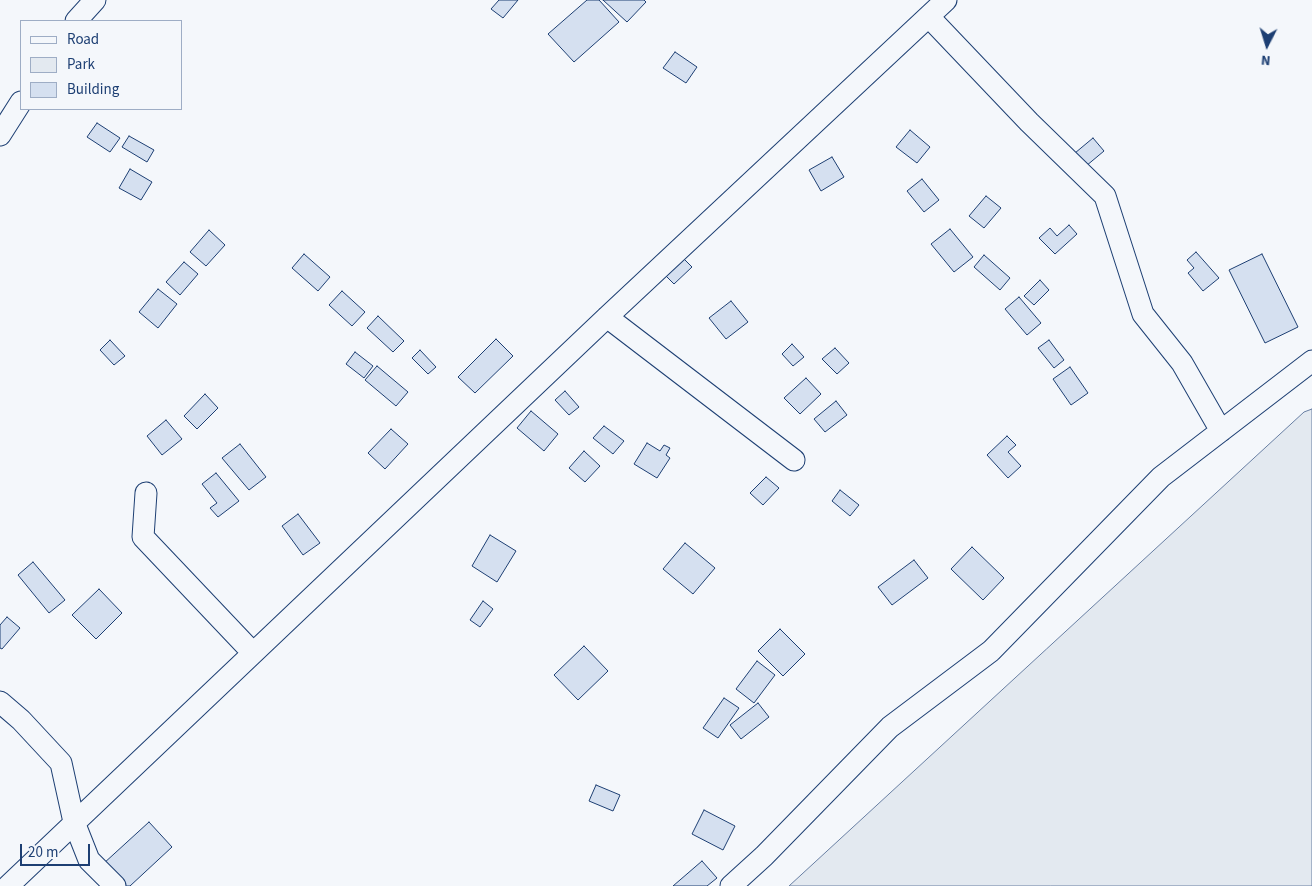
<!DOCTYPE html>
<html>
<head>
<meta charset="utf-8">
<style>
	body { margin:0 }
	#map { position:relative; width:1312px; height:886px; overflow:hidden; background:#f4f7fb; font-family:"Source Sans 3",sans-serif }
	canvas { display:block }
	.legend { position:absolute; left:20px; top:20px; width:162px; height:90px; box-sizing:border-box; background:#f4f7fb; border:1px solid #9eadc5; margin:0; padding:6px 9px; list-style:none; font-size:15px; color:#1d3f73 }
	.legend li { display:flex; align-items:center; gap:10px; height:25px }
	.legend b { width:25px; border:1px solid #9eadc5 }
	.north { position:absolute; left:1242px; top:20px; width:50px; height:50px; -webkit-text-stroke:4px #f4f7fb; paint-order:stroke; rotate:185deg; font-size:14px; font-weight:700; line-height:20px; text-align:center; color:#1d3f73 }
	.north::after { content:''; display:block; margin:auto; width:18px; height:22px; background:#1d3f73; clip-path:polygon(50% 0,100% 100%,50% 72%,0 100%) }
	.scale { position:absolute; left:20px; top:844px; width:70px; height:22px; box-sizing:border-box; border:2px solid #1d3f73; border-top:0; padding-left:6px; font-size:15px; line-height:18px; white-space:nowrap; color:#1d3f73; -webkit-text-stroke:4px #f4f7fb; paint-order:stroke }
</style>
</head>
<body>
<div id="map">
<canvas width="1312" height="886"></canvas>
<ul class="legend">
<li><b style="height:6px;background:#f4f7fb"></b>Road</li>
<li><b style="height:14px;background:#e3e9f0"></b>Park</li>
<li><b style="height:14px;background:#d5e0f0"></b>Building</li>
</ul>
<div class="north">N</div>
<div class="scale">20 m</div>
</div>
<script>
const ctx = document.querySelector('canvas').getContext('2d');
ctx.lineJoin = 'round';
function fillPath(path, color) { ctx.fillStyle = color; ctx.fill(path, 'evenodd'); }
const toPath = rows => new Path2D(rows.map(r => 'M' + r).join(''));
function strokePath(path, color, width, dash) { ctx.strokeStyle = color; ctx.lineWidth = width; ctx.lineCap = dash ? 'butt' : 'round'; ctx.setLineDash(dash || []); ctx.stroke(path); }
const green = toPath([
	[1312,409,1312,886,789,886,1304,412,1312,409]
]);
const building = toPath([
	[499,0,518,0,503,18,491,9,499,0],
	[587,0,599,0,619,22,574,62,548,34,587,0],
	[603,0,644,0,646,2,627,22,603,0],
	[675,52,697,67,686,83,663,68,675,52],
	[97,123,120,138,110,152,87,137,97,123],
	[910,130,930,147,917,163,896,147,910,130],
	[129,136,154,150,147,162,122,147,129,136],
	[1093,138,1104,151,1086,166,1075,153,1093,138],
	[832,157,844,177,821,191,809,170,832,157],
	[130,169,152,182,141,200,119,188,130,169],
	[922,179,939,200,924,212,907,191,922,179],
	[986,196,1001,208,984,228,969,216,986,196],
	[1069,225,1077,234,1055,254,1039,238,1050,228,1057,236,1069,225],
	[950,229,973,257,954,272,931,244,950,229],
	[209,230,225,245,206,266,190,252,209,230],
	[1196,252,1219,278,1203,291,1188,273,1194,268,1187,260,1196,252],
	[304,254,330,277,318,291,292,268,304,254],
	[1262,254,1298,327,1265,343,1229,270,1262,254],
	[984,255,1010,278,1000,290,974,267,984,255],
	[683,258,692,267,674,284,665,275,683,258],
	[184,262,198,274,180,295,166,282,184,262],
	[1040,280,1049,290,1034,305,1024,296,1040,280],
	[158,289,177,304,158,328,139,312,158,289],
	[342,291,365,312,352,326,329,305,342,291],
	[1019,297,1041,323,1027,335,1005,309,1019,297],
	[731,301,748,322,726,339,709,318,731,301],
	[378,316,404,341,393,352,367,328,378,316],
	[496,339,513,356,475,393,458,377,496,339],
	[110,340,125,356,114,365,100,350,110,340],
	[1049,340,1064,360,1054,368,1038,348,1049,340],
	[792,344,804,357,793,366,782,354,792,344],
	[835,348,849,363,837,374,822,359,835,348],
	[420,350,436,367,428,374,412,358,420,350],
	[355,352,373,366,364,378,346,364,355,352],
	[377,366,408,392,396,406,365,380,377,366],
	[1070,367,1088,393,1071,405,1053,379,1070,367],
	[806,378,821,394,800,414,784,398,806,378],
	[565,391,579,407,569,415,555,400,565,391],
	[205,394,218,408,197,429,184,416,205,394],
	[836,401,847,415,825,432,814,419,836,401],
	[531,411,558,434,544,451,517,428,531,411],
	[166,420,182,439,162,455,147,436,166,420],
	[604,426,624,441,613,454,593,438,604,426],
	[391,429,408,444,385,469,368,453,391,429],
	[1007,436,1016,445,1008,452,1021,466,1008,478,987,455,1007,436],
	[647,443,660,451,664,445,670,448,666,455,670,458,657,478,634,464,647,443],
	[240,444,266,477,249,490,222,458,240,444],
	[584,451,600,466,585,482,569,468,584,451],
	[216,473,239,501,218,517,210,508,217,503,202,484,216,473],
	[766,477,779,488,763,505,750,493,766,477],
	[840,490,859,505,850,516,832,501,840,490],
	[298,514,320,543,303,555,282,526,298,514],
	[490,535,516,551,497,582,472,566,490,535],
	[685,543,715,568,693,594,663,569,685,543],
	[972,547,1004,578,983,600,951,569,972,547],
	[914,560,928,578,892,605,878,587,914,560],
	[33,562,65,600,49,613,18,575,33,562],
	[99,589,122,613,96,639,72,615,99,589],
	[483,601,493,609,480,627,470,620,483,601],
	[7,617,20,628,2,649,0,648,0,625,7,617],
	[780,629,805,654,783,676,758,651,780,629],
	[584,646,608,671,578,700,554,675,584,646],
	[757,661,775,675,754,703,736,689,757,661],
	[724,698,739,708,718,738,703,728,724,698],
	[758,703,769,717,741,739,730,725,758,703],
	[596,785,620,795,613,811,589,801,596,785],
	[704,810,735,826,723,850,692,834,704,810],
	[149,822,172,847,130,886,124,886,103,864,149,822],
	[702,861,717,878,707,886,673,886,702,861]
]);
const minor = toPath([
	[929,17,1029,122,1105,196,1143,314,1182,363,1221,431],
	[76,21,95,0],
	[0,135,21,102],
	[607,317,794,460],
	[146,493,143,537,253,653],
	[0,702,21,720,61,763,74,822,89,860,115,886],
	[8,886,607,317,946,0],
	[731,886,764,856,890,727,991,651,1161,477,1312,361]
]);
fillPath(green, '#e3e9f0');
strokePath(green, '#687fa3', 1);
fillPath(building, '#d5e0f0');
strokePath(building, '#1d3f73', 1);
strokePath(minor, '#1d3f73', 23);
strokePath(minor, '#f4f7fb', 21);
</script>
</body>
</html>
